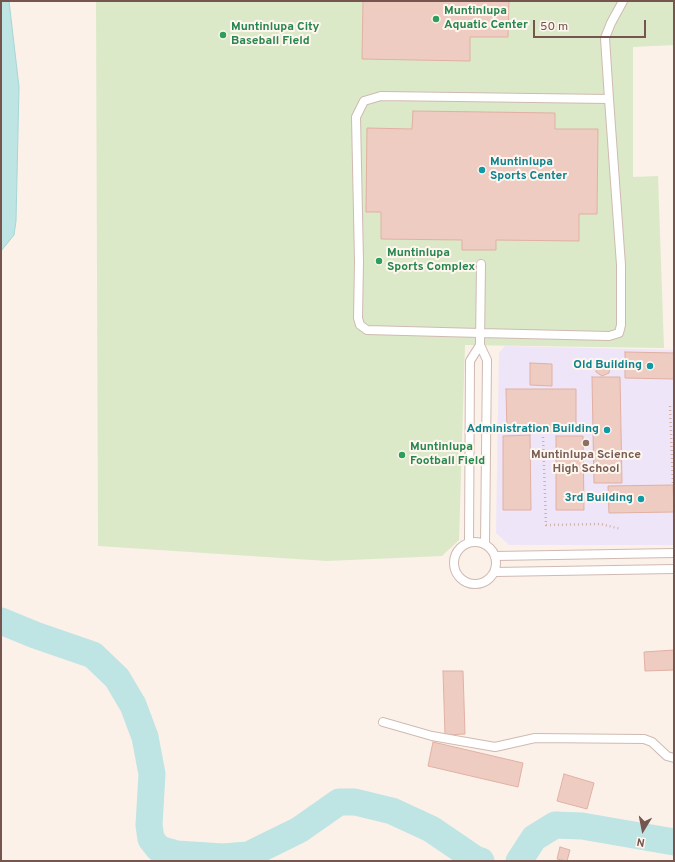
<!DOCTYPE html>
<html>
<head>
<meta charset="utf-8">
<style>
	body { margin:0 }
	#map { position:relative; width:675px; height:862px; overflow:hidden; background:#fbf1e9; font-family:Overpass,sans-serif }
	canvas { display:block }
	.frame { position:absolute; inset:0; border:2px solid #75554e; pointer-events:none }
	.north { position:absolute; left:623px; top:810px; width:40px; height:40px; -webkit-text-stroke:3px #fef6ef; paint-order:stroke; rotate:190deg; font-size:11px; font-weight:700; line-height:16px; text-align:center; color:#75554e }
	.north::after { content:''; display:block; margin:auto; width:14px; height:18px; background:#75554e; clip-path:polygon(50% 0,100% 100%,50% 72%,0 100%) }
	.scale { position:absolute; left:533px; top:20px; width:113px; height:18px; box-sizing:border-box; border:2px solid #75554e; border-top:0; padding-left:5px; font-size:12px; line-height:14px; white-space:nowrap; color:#75554e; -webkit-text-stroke:3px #fef6ef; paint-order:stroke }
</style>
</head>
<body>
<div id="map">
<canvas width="675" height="862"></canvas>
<div class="frame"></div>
<div class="north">N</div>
<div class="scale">50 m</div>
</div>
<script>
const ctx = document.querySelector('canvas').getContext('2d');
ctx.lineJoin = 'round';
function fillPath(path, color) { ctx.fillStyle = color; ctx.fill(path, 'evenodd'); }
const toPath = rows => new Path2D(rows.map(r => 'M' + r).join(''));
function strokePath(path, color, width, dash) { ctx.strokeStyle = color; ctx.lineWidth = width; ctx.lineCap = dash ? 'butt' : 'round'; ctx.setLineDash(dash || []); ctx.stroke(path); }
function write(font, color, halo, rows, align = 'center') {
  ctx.font = font + ' Overpass,sans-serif'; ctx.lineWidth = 4; ctx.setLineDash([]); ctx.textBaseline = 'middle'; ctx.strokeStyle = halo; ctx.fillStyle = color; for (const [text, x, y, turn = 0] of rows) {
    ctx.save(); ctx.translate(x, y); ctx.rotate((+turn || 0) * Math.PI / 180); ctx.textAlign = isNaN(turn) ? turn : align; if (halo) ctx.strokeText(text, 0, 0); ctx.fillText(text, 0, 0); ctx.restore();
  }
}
const education = toPath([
	[505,346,674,350,674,545,509,545,496,533,499,353]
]);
const green = toPath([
	[96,1,674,1,674,45,633,47,633,177,658,176,664,348,465,345,459,540,442,556,327,561,98,546]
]);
const water = toPath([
	[1,1,9,1,19,87,16,221,14,235,1,251,1,1]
]);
const river = toPath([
	[1,621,35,635,93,655,117,678,133,705,145,737,152,774,149,825,151,839,159,849,177,854,223,857,248,855,299,830,339,802,355,802,392,811,431,829,475,859,481,861],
	[519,861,534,838,555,825,582,826,674,842]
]);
const building = toPath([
	[363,1,509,1,508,37,470,37,470,61,362,59,363,1],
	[413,111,555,113,555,129,598,129,597,214,579,214,579,241,496,240,496,250,462,250,462,240,381,239,381,212,366,212,367,128,412,129,413,111],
	[625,352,674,353,674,379,625,378,625,352],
	[603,362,610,366,609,373,602,376,596,372,596,365,603,362],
	[530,363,552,364,552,386,530,385,530,363],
	[592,377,620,377,622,483,594,483,592,377],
	[506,389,576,389,576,431,507,432,506,389],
	[530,435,531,510,503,510,503,436,530,435],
	[556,436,583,436,584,510,556,510,556,436],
	[673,485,674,512,609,513,608,486,673,485],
	[674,650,674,670,645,671,644,652,674,650],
	[443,671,463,671,465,734,445,735,443,671],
	[433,742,523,763,518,787,428,766,433,742],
	[564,774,594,783,587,809,557,801,564,774],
	[560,847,570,850,567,861,557,859,560,847]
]);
const path = toPath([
	[670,406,673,485],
	[543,437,546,525,601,524,621,529]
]);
const service = toPath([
	[381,96,609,99,621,265,621,325,619,333,609,336,480,333,367,330,360,325,358,318,359,262,356,117,364,101,381,96],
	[609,99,605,38,611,23,623,1],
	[481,264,480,345,487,360,485,544],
	'454 563a21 21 0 1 1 42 0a21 21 0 1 1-42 0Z',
	[469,542,470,361,480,345],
	[496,556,674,553],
	[495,572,674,569],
	[383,722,432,736,495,747,535,738,644,739,652,742,667,756,674,758]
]);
const markers = [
	[436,19,4,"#2e9e5b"],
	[223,35,4,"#2e9e5b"],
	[482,170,4,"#0f9aa8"],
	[379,261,4,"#2e9e5b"],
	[650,366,4,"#0f9aa8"],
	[607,430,4,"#0f9aa8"],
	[586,443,4,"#8d6e63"],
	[402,455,4,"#2e9e5b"],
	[641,499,4,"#0f9aa8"]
];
const leisureNames = [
	["Muntinlupa",444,12],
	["Aquatic Center",444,26],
	["Muntinlupa City",231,28],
	["Baseball Field",231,42],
	["Muntinlupa",387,254],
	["Sports Complex",387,268],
	["Muntinlupa",410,448],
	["Football Field",410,462]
];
const cultureNames = [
	["Muntinlupa",490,163,"left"],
	["Sports Center",490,177,"left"],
	["Old Building",642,366],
	["Administration Building",599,430],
	["3rd Building",633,499]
];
const educationNames = [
	["Muntinlupa Science",586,456],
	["High School",586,470]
];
fillPath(education, '#eee5f8');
fillPath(green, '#dbe9c8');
fillPath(water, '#bee4e3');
strokePath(water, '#a5d6d5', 1);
strokePath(river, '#bee4e3', 27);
fillPath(building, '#efccc2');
strokePath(building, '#e1b0a3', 1);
strokePath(service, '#cfbab2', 10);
strokePath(path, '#d5afa5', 2.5, [1, 3]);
strokePath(service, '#fff', 8);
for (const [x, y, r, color] of markers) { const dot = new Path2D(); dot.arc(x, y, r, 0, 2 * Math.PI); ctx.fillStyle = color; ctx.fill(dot); strokePath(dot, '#fef6ef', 1.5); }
write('bold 12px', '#27864d', '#fef6ef', leisureNames, 'left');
write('bold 12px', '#0d838f', '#fef6ef', cultureNames, 'right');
write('bold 12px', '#785e54', '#fef6ef', educationNames);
</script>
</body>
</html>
